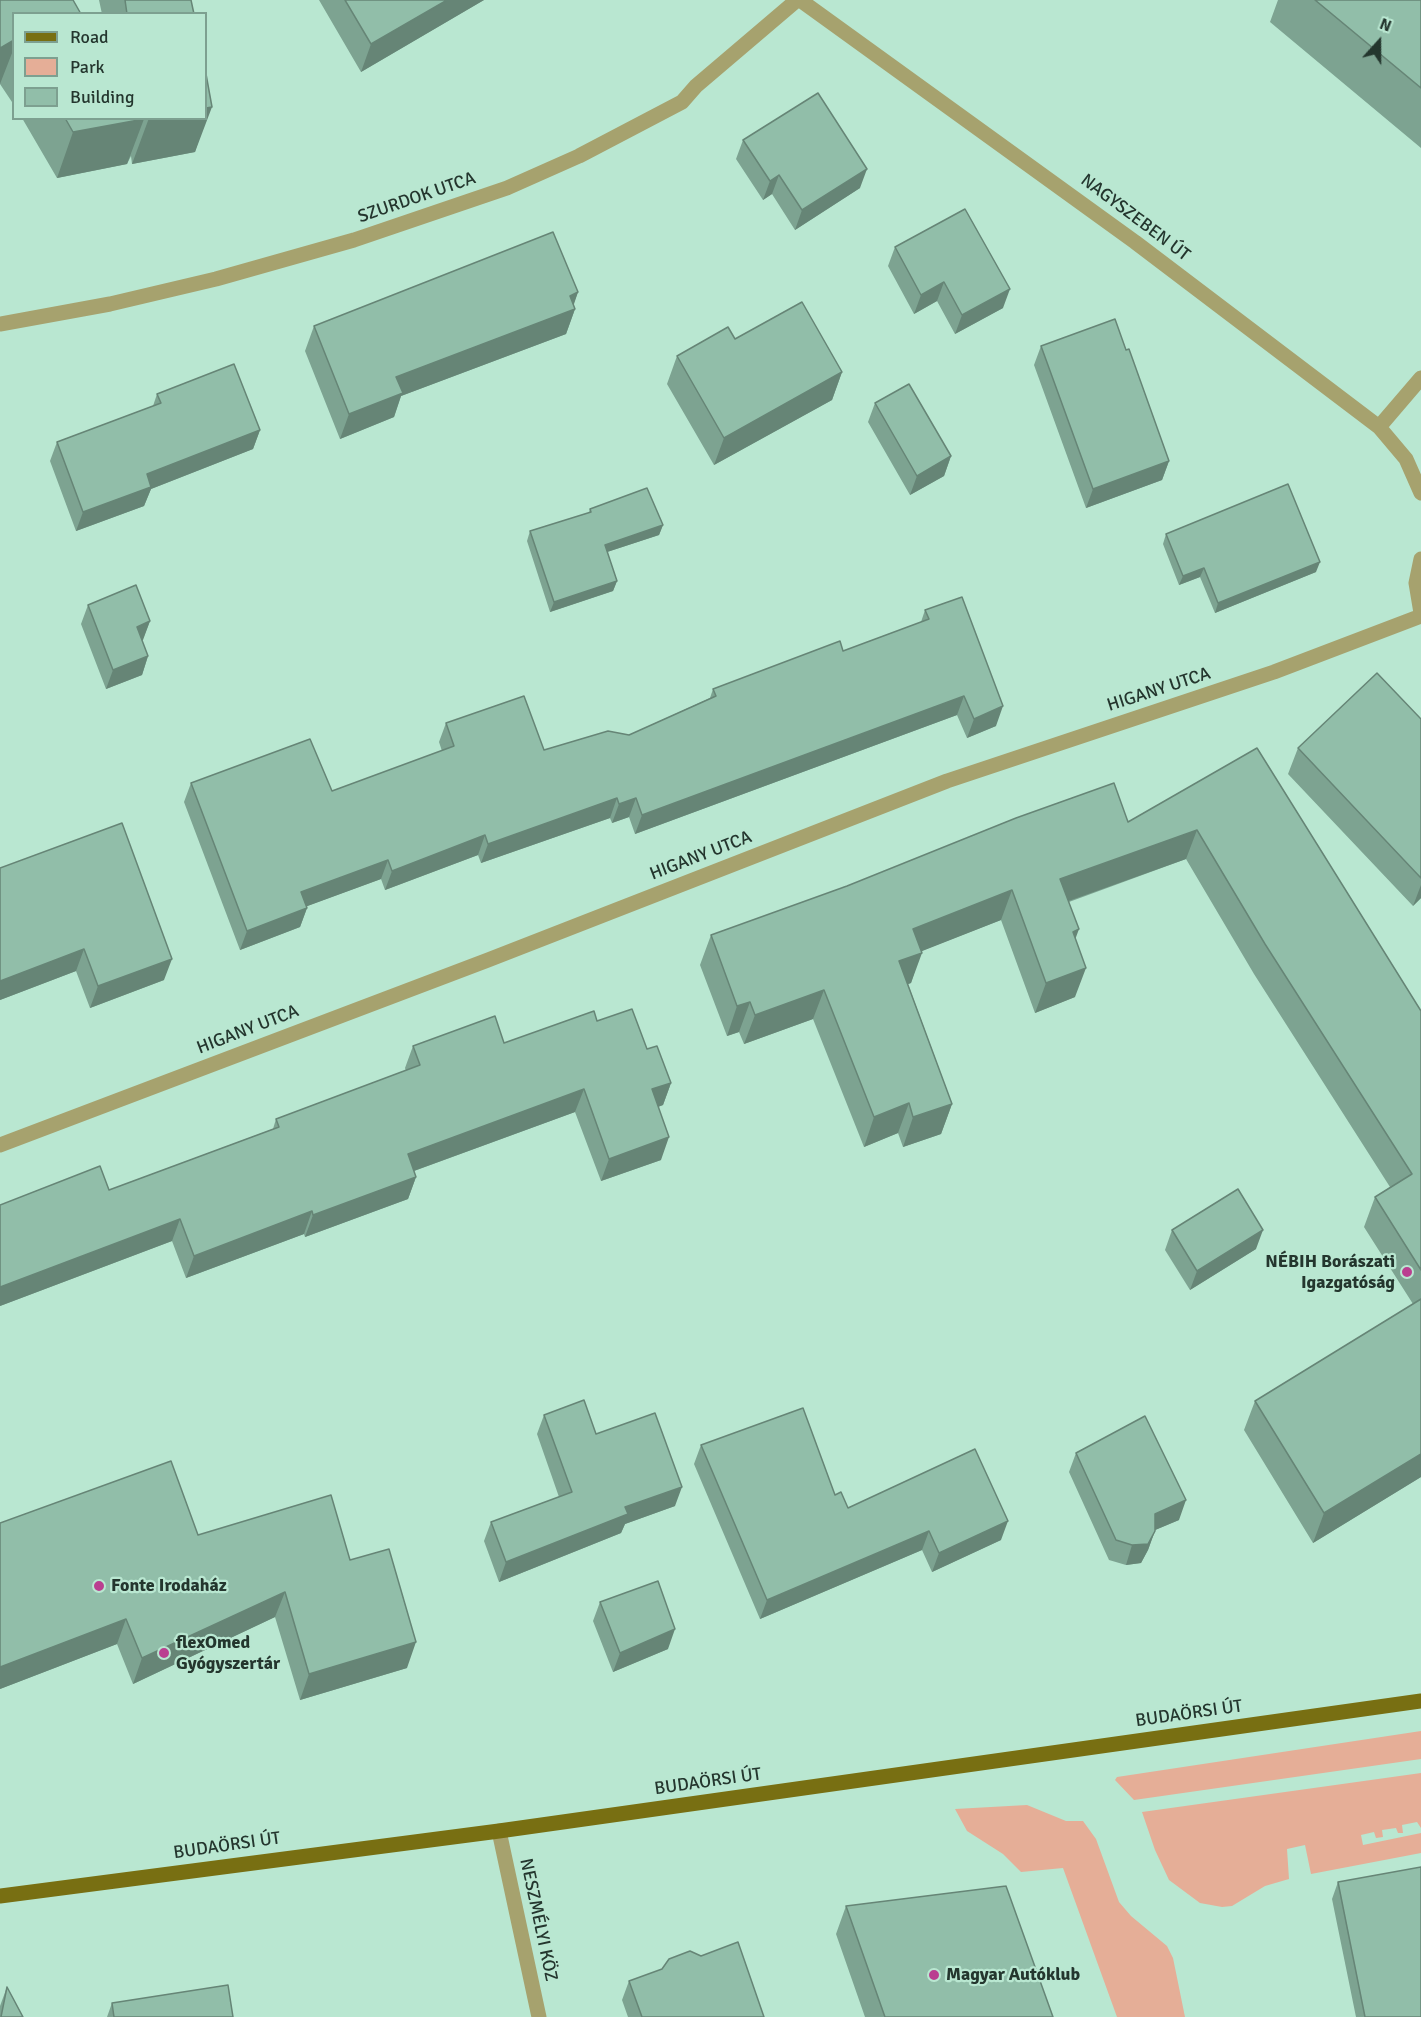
<!DOCTYPE html>
<html>
<head>
<meta charset="utf-8">
<style>
	body { margin:0 }
	#map { position:relative; width:1421px; height:2017px; overflow:hidden; background:#b9e7d1; font-family:Signika,sans-serif }
	canvas { display:block }
	.legend { position:absolute; left:12px; top:12px; width:195px; height:108px; box-sizing:border-box; background:#b9e7d1; border:2px solid #7da090; margin:0; padding:8px 10px; list-style:none; font-size:18px; color:#24362e }
	.legend li { display:flex; align-items:center; gap:12px; height:30px }
	.legend b { width:30px; border:2px solid #7da090 }
	.north { position:absolute; left:1349px; top:12px; width:60px; height:60px; -webkit-text-stroke:4px #b9e7d1; paint-order:stroke; rotate:21deg; font-size:16px; font-weight:700; line-height:24px; text-align:center; color:#24362e }
	.north::after { content:''; display:block; margin:auto; width:21px; height:27px; background:#24362e; clip-path:polygon(50% 0,100% 100%,50% 72%,0 100%) }
</style>
</head>
<body>
<div id="map">
<canvas width="1421" height="2017"></canvas>
<ul class="legend">
<li><b style="height:8px;background:#786f12"></b>Road</li>
<li><b style="height:16px;background:#e5ae97"></b>Park</li>
<li><b style="height:16px;background:#91bea9"></b>Building</li>
</ul>
<div class="north">N</div>
</div>
<script>
const ctx = document.querySelector('canvas').getContext('2d');
ctx.lineJoin = 'round';
function fillPath(path, color) { ctx.fillStyle = color; ctx.fill(path, 'evenodd'); }
const toPath = rows => new Path2D(rows.map(r => 'M' + r).join(''));
function strokePath(path, color, width, dash) { ctx.strokeStyle = color; ctx.lineWidth = width; ctx.lineCap = dash ? 'butt' : 'round'; ctx.setLineDash(dash || []); ctx.stroke(path); }
function write(font, color, halo, rows, align = 'center') {
  ctx.font = font + ' Signika,sans-serif'; ctx.lineWidth = 4.5; ctx.setLineDash([]); ctx.textBaseline = 'middle'; ctx.strokeStyle = halo; ctx.fillStyle = color; for (const [text, x, y, turn = 0] of rows) {
    ctx.save(); ctx.translate(x, y); ctx.rotate((+turn || 0) * Math.PI / 180); ctx.textAlign = isNaN(turn) ? turn : align; if (halo) ctx.strokeText(text, 0, 0); ctx.fillText(text, 0, 0); ctx.restore();
  }
}
const green = toPath([
	[1421,1731,1421,1759,1134,1800,1115,1780,1117,1777],
	[1421,1773,1421,1828,1417,1822,1402,1825,1403,1833,1398,1833,1396,1828,1382,1830,1383,1837,1376,1838,1374,1832,1361,1835,1363,1845,1421,1833,1421,1853,1311,1874,1305,1845,1287,1849,1289,1879,1265,1886,1232,1906,1222,1907,1200,1903,1169,1880,1155,1850,1142,1812],
	[1027,1805,1066,1821,1083,1821,1096,1839,1119,1902,1131,1916,1167,1946,1173,1958,1185,2017,1117,2017,1063,1868,1021,1872,1003,1854,967,1831,955,1809]
]);
const minor = toPath([
	[800,0,1135,242,1379,427,1406,459,1421,493],
	[0,324,110,304,216,279,354,240,507,188,579,156,682,102,696,86,797,0],
	[1379,427,1421,378],
	[1421,559,1416,583,1421,613],
	[0,1145,488,960,947,781,1274,672,1421,616],
	[499,1831,539,2017]
]);
const primary = toPath([
	[0,1896,499,1831,1421,1701]
]);
const wall = toPath([
	[0,0,14,14,14,105,0,84],
	[99,0,191,0,194,14,102,14],
	[319,0,484,0,361,72],
	[1278,0,1421,0,1421,148,1270,22],
	[22,118,206,118,195,152,132,164,131,156,127,164,57,178],
	[743,140,860,188,795,230,772,194,763,200,736,159],
	[895,247,1003,308,955,334,937,301,914,314,888,266],
	[578,292,573,305,575,309,566,334,401,396,394,417,340,439,305,351,314,326],
	[735,339,842,372,832,400,714,465,667,384,677,356],
	[1041,346,1126,350,1169,461,1162,480,1086,508,1034,365],
	[157,394,260,430,253,449,151,489,144,506,76,531,50,461,57,442,153,406],
	[875,403,951,456,944,476,910,495,868,422],
	[590,509,663,525,659,535,607,552,617,581,613,591,550,612,527,541,530,531,589,513],
	[1166,534,1316,572,1215,613,1200,577,1179,585,1163,544],
	[88,605,150,621,142,641,148,656,142,675,106,689,81,624],
	[925,610,996,726,967,738,957,715,635,834,629,817,612,823,610,818,481,863,478,855,385,890,381,879,307,906,307,908,300,927,240,950,184,802,191,783,332,791,442,751,439,742,446,723,544,750,629,735,710,698,713,689,843,651,921,622],
	[1421,719,1421,898,1413,906,1288,774,1298,748],
	[1257,748,1421,1011,1421,1477,1313,1543,1244,1430,1255,1401,1413,1304,1364,1227,1375,1197,1390,1187,1254,974,1186,859,1069,902,1076,940,1075,997,1035,1013,1001,920,921,951,911,983,908,984,952,1104,941,1134,903,1147,898,1133,864,1147,813,1019,744,1044,739,1032,727,1036,700,965,711,935,1128,822],
	[0,868,164,980,90,1008,76,971,0,1000],
	[597,1021,647,1049,671,1083,663,1105,658,1107,661,1160,601,1181,575,1112,414,1171,416,1177,408,1199,305,1237,304,1234,186,1278,172,1241,0,1306,0,1205,109,1190,273,1129,276,1119,406,1071,405,1068,413,1046,504,1043],
	[1172,1230,1256,1249,1190,1290,1165,1250],
	[544,1415,596,1434,675,1506,625,1524,621,1533,499,1582,484,1541,491,1522,559,1497,537,1434],
	[701,1445,835,1495,848,1508,1001,1540,932,1572,922,1550,760,1619,694,1464],
	[1076,1453,1179,1520,1155,1530,1148,1550,1141,1563,1126,1565,1109,1560,1069,1472],
	[0,1523,198,1535,350,1560,407,1668,300,1700,275,1617,133,1684,117,1644,0,1689],
	[600,1602,668,1649,613,1672,593,1621],
	[1338,1882,1421,2017,1356,2017,1332,1899],
	[846,1906,1053,2017,865,2017,836,1934],
	[629,1981,764,2017,628,2017,622,2000],
	[7,1987,23,2017,0,2017,0,2006],
	[112,2003,233,2017,107,2017]
]);
const shadedWall = toPath([
	[447,0,484,0,361,72,371,44],
	[14,40,14,48,0,84,0,48],
	[212,107,195,152,132,164,149,118,206,118,206,108],
	[144,119,127,164,57,178,73,132],
	[867,169,860,188,795,230,802,210],
	[779,175,772,194,763,200,770,181],
	[944,282,937,301,914,314,921,295],
	[1010,289,1003,308,955,334,962,315],
	[578,292,572,310,575,309,566,334,401,396,394,417,340,439,349,414,396,377],
	[842,372,832,400,714,465,724,438],
	[260,430,253,449,151,489,144,506,76,531,83,512,147,474],
	[951,456,944,476,910,495,917,476],
	[1169,461,1162,480,1086,508,1093,489],
	[663,525,659,535,601,554,605,545],
	[1320,562,1316,572,1215,613,1218,603],
	[1204,568,1200,577,1179,585,1183,576],
	[617,581,613,591,550,612,554,602],
	[150,621,143,640,130,646,137,627],
	[148,656,142,675,106,689,113,670],
	[964,696,957,715,635,834,642,815],
	[1003,706,996,726,967,738,974,719],
	[617,798,610,818,481,863,488,844],
	[636,798,629,817,612,823,619,804],
	[1197,830,1186,859,1049,908,1060,879],
	[485,835,478,855,385,890,392,871],
	[388,860,381,879,294,911,301,892],
	[1421,885,1421,898,1413,906],
	[1012,890,1001,920,902,959,913,929],
	[307,908,300,927,240,950,247,931],
	[1079,929,1068,959,1073,932],
	[84,949,76,971,0,1000,0,981],
	[922,953,911,983,888,991,899,961],
	[172,959,164,980,90,1008,98,986],
	[1086,968,1075,997,1035,1013,1046,983],
	[824,990,813,1019,744,1044,755,1015],
	[750,1002,739,1032,727,1036,737,1006],
	[671,1083,663,1105,644,1112,652,1089],
	[584,1089,575,1112,400,1176,408,1154],
	[909,1103,898,1133,864,1147,874,1117],
	[952,1104,941,1134,903,1147,913,1117],
	[669,1137,661,1160,601,1181,609,1159],
	[416,1177,408,1199,305,1237,313,1215],
	[312,1211,304,1234,186,1278,194,1256],
	[180,1219,172,1241,0,1306,0,1287],
	[1263,1230,1256,1249,1190,1290,1197,1271],
	[1421,1454,1421,1477,1313,1543,1324,1513],
	[682,1487,675,1506,625,1524,621,1533,499,1582,506,1562,625,1507],
	[1186,1500,1179,1520,1148,1533,1155,1514],
	[1008,1521,1001,1540,932,1572,939,1553],
	[929,1531,922,1550,760,1619,767,1600],
	[1155,1531,1148,1550,1141,1563,1126,1565,1132,1545],
	[285,1592,275,1617,133,1684,142,1658],
	[126,1619,117,1644,0,1689,0,1667],
	[675,1629,668,1649,613,1672,620,1653],
	[416,1642,407,1668,300,1700,309,1674]
]);
const building = toPath([
	[0,0,73,0,81,14,14,14,14,40,0,48,0,0],
	[125,0,191,0,194,14,127,14,125,0],
	[345,0,447,0,371,44,345,0],
	[1315,0,1421,0,1421,88,1315,0],
	[206,74,212,107,206,108,206,74],
	[818,93,867,169,802,210,779,175,770,181,743,140,818,93],
	[65,118,144,118,144,119,73,132,65,118],
	[965,209,1010,289,962,315,944,282,921,295,895,247,965,209],
	[553,232,578,292,570,296,575,309,396,377,403,393,349,414,314,326,553,232],
	[802,302,842,372,724,438,677,356,728,327,735,339,802,302],
	[1115,319,1126,350,1129,349,1169,461,1093,489,1041,346,1115,319],
	[234,364,260,430,147,474,151,487,83,512,57,442,161,403,157,394,234,364],
	[909,384,951,456,917,476,875,403,909,384],
	[1288,484,1320,562,1218,603,1204,568,1183,576,1166,534,1288,484],
	[647,488,663,525,605,545,617,581,554,602,530,531,591,512,590,509,647,488],
	[136,585,150,621,137,627,148,656,113,670,88,605,136,585],
	[962,597,1003,706,974,719,964,696,642,815,636,798,619,804,617,798,488,844,485,835,392,871,388,860,301,892,307,908,247,931,191,783,310,739,332,791,454,746,446,723,524,696,544,750,608,731,629,735,716,696,713,689,840,641,843,651,929,619,925,610,962,597],
	[1377,673,1421,719,1421,878,1298,748,1377,673],
	[1257,748,1421,1011,1421,1270,1375,1197,1412,1174,1265,944,1197,830,1060,879,1079,929,1073,932,1086,968,1046,983,1012,890,913,929,922,953,899,961,952,1104,913,1117,909,1103,874,1117,824,990,755,1015,750,1002,737,1006,711,935,847,886,1016,818,1114,783,1128,822,1257,748],
	[122,823,172,959,98,986,84,949,0,981,0,868,122,823],
	[632,1009,647,1049,657,1046,671,1083,652,1089,669,1137,609,1159,584,1089,408,1154,416,1177,313,1215,312,1211,194,1256,180,1219,0,1287,0,1205,100,1166,109,1190,279,1127,276,1119,420,1065,413,1046,495,1016,504,1043,594,1011,597,1021,632,1009],
	[1238,1189,1263,1230,1197,1271,1172,1230,1238,1189],
	[1421,1299,1421,1454,1324,1513,1255,1401,1421,1299],
	[584,1400,596,1434,655,1413,682,1487,625,1507,628,1514,506,1562,491,1522,572,1492,544,1415,584,1400],
	[803,1408,835,1495,841,1492,848,1508,975,1449,1008,1521,939,1553,929,1531,767,1600,701,1445,803,1408],
	[1145,1416,1186,1500,1155,1514,1155,1531,1148,1544,1132,1545,1116,1540,1076,1453,1145,1416],
	[171,1461,198,1535,331,1495,350,1560,389,1549,416,1642,309,1674,285,1592,142,1658,126,1619,0,1667,0,1523,171,1461],
	[658,1581,675,1629,620,1653,600,1602,658,1581],
	[1421,1867,1421,2017,1365,2017,1338,1882,1421,1867],
	[1006,1886,1053,2017,885,2017,846,1906,1006,1886],
	[738,1942,764,2017,642,2017,629,1981,662,1969,669,1959,690,1951,701,1956,738,1942],
	[228,1985,233,2017,114,2017,112,2003,228,1985],
	[7,1987,23,2017,1,2017,7,1987]
]);
const markers = [
	[1407,1272,6,"#ba3f90"],
	[99,1586,6,"#ba3f90"],
	[164,1653,6,"#ba3f90"],
	[934,1975,6,"#ba3f90"]
];
const streetNames = [
	["SZURDOK UTCA",417,198,-19],
	["NAGYSZEBEN ÚT",1135,218,37],
	["HIGANY UTCA",1159,690,-18],
	["HIGANY UTCA",701,856,-21],
	["HIGANY UTCA",248,1030,-21],
	["BUDAÖRSI ÚT",1189,1714,-8],
	["BUDAÖRSI ÚT",708,1782,-8],
	["BUDAÖRSI ÚT",227,1846,-8],
	["NESZMÉLYI KÖZ",538,1920,78]
];
const poiNames = [
	["NÉBIH Borászati",1395,1262,"right"],
	["Igazgatóság",1395,1283,"right"],
	["Fonte Irodaház",111,1586],
	["flexOmed",176,1643],
	["Gyógyszertár",176,1664],
	["Magyar Autóklub",946,1975]
];
fillPath(green, '#e5ae97');
strokePath(minor, '#a6a26e', 15);
strokePath(primary, '#786f12', 15);
fillPath(wall, '#7da391');
fillPath(shadedWall, '#668576');
fillPath(building, '#91bea9');
strokePath(building, '#668576', 1.5);
for (const [x, y, r, color] of markers) { const dot = new Path2D(); dot.arc(x, y, r, 0, 2 * Math.PI); ctx.fillStyle = color; ctx.fill(dot); strokePath(dot, '#b9e7d1', 2); }
write('18px', '#24362e', '#b9e7d1', streetNames);
write('bold 18px', '#24362e', '#b9e7d1', poiNames, 'left');
</script>
</body>
</html>
